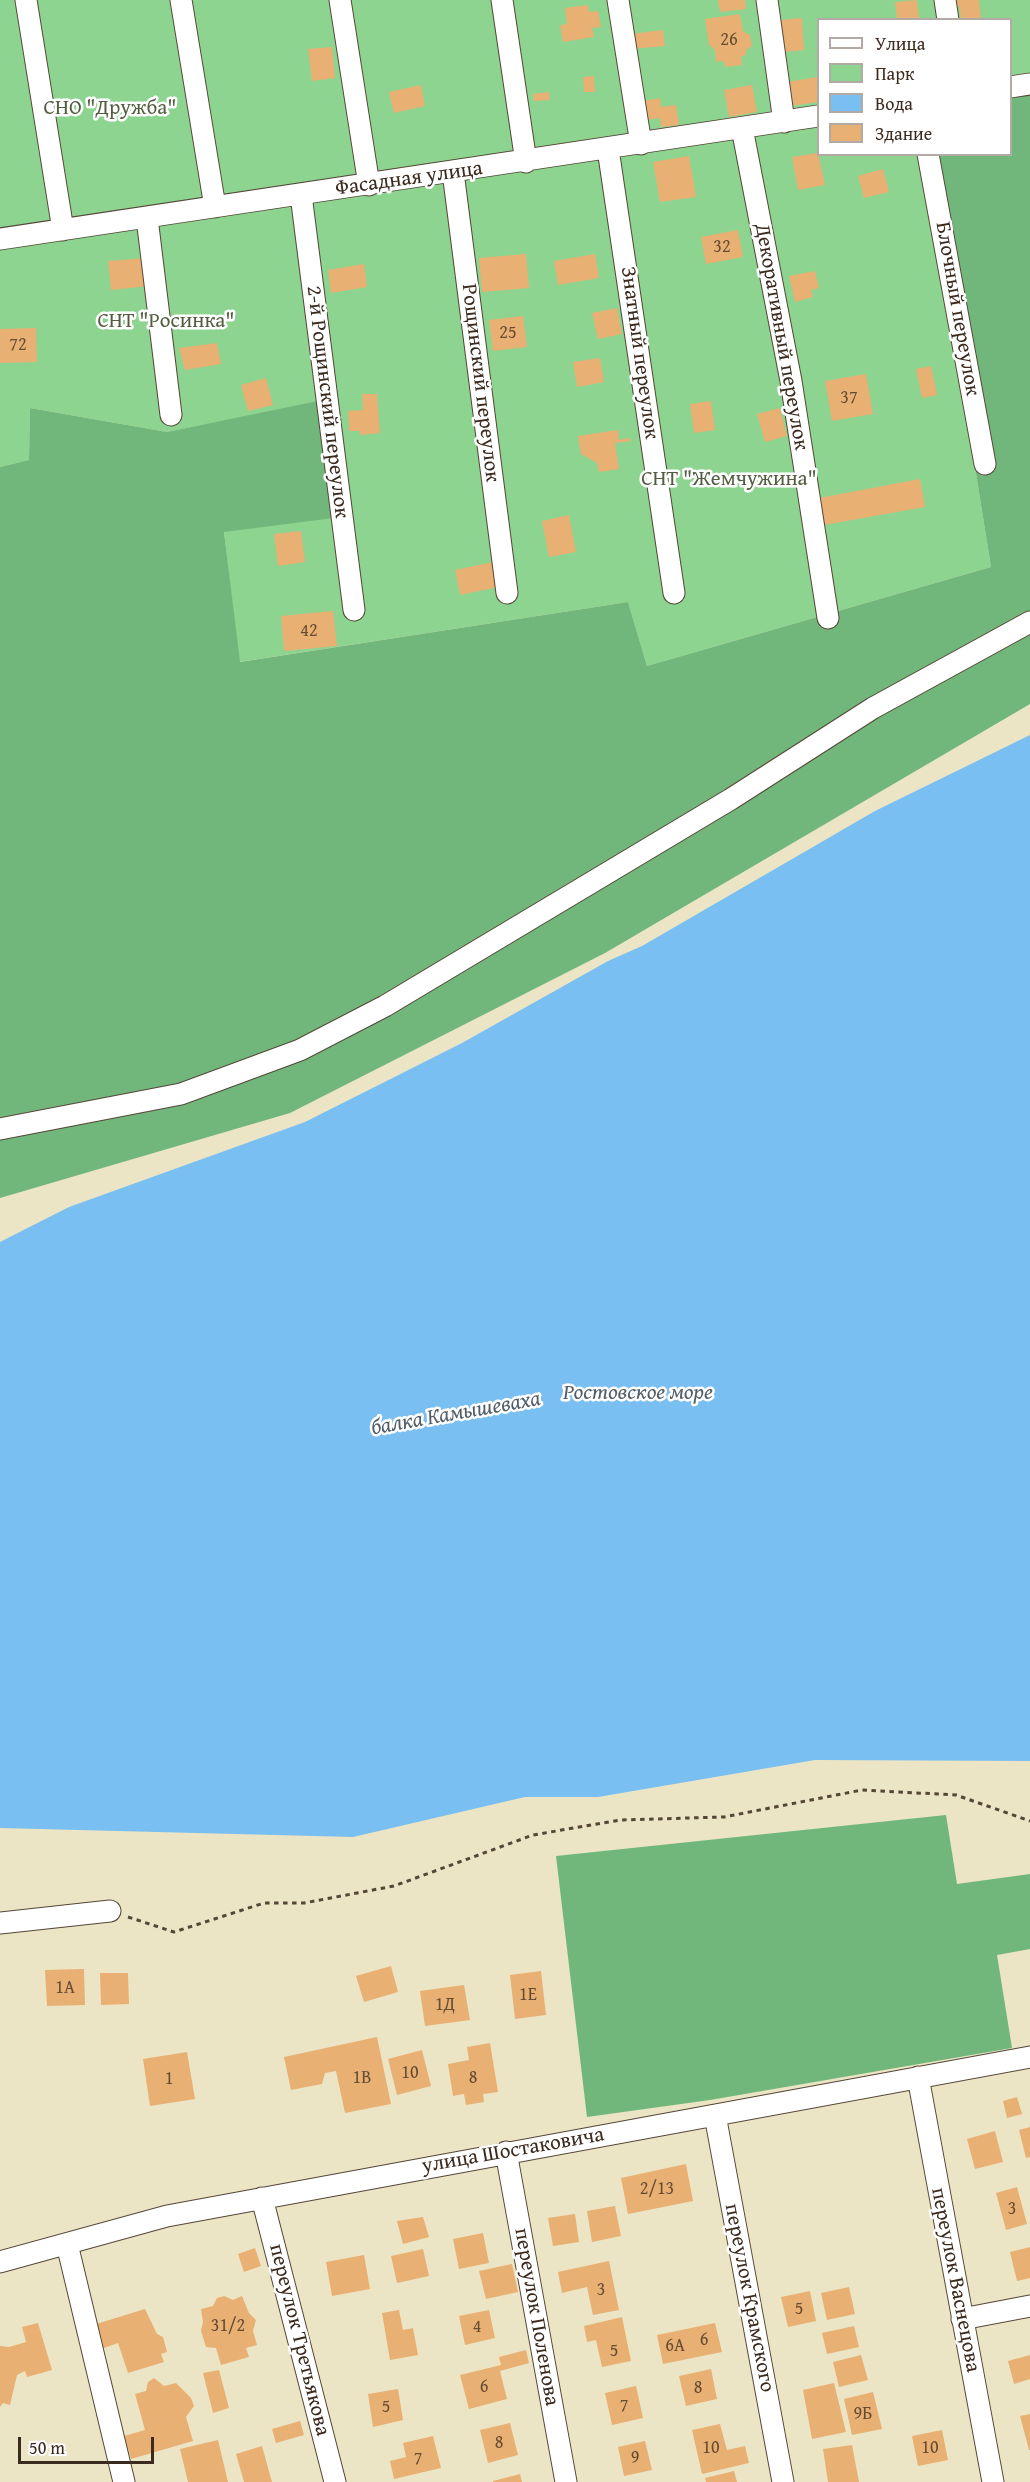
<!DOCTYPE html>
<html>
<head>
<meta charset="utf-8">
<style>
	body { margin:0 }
	#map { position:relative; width:1030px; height:2482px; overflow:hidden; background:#ebe5c5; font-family:"Gentium Book Plus",serif }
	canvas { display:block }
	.legend { position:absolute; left:817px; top:18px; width:195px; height:138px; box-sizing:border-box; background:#fff; border:2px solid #b1aaa5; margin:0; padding:8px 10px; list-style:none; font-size:18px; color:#3b2a1e }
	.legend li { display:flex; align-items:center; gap:12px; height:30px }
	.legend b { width:30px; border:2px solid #b1aaa5 }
	.scale { position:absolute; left:18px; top:2437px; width:136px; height:27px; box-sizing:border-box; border:3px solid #3b2a1e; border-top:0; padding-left:8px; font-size:18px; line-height:21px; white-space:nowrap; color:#3b2a1e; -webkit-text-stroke:4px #fff; paint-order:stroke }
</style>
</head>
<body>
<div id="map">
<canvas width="1030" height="2482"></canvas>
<ul class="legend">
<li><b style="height:8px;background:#fff"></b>Улица</li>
<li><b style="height:16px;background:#8cd490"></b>Парк</li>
<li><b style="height:16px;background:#7abff1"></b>Вода</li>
<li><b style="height:16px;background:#e9b073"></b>Здание</li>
</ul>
<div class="scale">50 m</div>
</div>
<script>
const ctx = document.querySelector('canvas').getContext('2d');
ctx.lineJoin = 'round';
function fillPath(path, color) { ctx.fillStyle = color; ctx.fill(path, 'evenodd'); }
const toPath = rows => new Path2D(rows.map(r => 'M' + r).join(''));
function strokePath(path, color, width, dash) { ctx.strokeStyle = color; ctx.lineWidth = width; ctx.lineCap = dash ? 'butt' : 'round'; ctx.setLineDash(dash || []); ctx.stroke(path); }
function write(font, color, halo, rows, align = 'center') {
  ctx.font = font + ' "Gentium Book Plus",serif'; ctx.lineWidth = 5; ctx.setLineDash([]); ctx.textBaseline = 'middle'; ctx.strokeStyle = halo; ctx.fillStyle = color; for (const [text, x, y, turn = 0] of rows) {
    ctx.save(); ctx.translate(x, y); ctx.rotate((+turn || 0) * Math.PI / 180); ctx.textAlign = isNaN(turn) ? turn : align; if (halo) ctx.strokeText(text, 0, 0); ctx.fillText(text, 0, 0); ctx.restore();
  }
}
const green = toPath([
	[0,0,1030,0,1030,83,1011,86,1010,20,818,20,818,154,925,155,991,567,647,666,628,602,239,662,224,531,318,402,167,432,30,408,29,460,0,467]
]);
const forest = toPath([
	[1030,83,1030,704,605,953,290,1113,0,1198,0,467,29,460,30,408,167,432,318,401,333,518,224,532,240,662,628,602,647,666,991,567,925,155,1010,154,1011,86],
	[946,1815,957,1884,1030,1874,1030,1949,997,1955,1012,2048,710,2100,587,2117,556,1856]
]);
const water = toPath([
	[1030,735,1030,1761,815,1760,598,1797,525,1797,353,1837,0,1828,0,1242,69,1207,305,1122,462,1043,608,961,642,946,875,811]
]);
const building = toPath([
	[718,0,745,0,746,9,720,12],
	[917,0,919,20,897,20,895,2],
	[952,0,979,0,981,20,961,20,959,6,953,7],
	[588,5,589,12,598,11,601,27,592,28,594,37,563,42,560,25,567,24,565,8],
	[740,14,743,31,750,35,752,46,746,50,746,55,741,56,742,65,725,67,724,61,716,62,715,50,709,45,705,19],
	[802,18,804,50,784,52,781,20],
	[663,30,665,46,632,49,630,34],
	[332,47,335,78,312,81,308,49],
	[594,76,595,92,584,92,583,77],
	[818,77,818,102,791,106,787,82],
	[421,85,425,106,394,113,389,92],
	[752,85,757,112,729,117,724,90],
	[549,92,550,100,534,101,533,94],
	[660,98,661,107,676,105,679,125,661,127,660,118,646,120,643,101],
	[818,153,825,185,798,190,792,157],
	[689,156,696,197,660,202,653,162],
	[883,169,889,192,864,198,858,176],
	[738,230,743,257,706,264,701,237],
	[526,254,529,288,482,292,479,258],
	[595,254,599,278,558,285,554,261],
	[147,258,149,286,111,290,108,261],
	[364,264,367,287,331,293,328,270],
	[815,271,819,288,811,290,813,297,795,302,789,276],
	[617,308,622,334,598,339,592,313],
	[523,316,527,347,493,351,489,320],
	[36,328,37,362,0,363,0,329],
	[217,343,221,364,185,370,179,348],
	[600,358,604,382,577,387,573,362],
	[931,366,937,395,922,398,916,369],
	[866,374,873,414,832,421,825,381],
	[266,378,273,405,248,411,241,385],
	[362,394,377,394,380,433,360,435,360,431,349,431,348,411,363,410],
	[711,401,715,430,694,433,690,404],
	[780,408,787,436,765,442,757,414],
	[618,430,619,440,630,438,631,441,615,443,619,469,599,472,597,463,581,454,578,436],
	[920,479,925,507,824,525,819,498],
	[569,515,576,552,549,557,542,521],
	[301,531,305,562,278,566,274,534],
	[498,561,503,586,460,595,455,570],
	[333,611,337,646,284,651,281,616],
	[391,1966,398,1992,364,2002,356,1976],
	[84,1969,85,2005,47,2006,45,1970],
	[541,1971,546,2015,515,2019,510,1975],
	[100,1973,128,1973,129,2004,101,2005],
	[464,1985,470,2020,425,2026,420,1991],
	[377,2037,391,2104,345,2113,336,2071,325,2073,322,2084,291,2090,284,2057],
	[490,2043,498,2092,483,2094,484,2102,466,2105,464,2094,453,2096,448,2064,469,2060,467,2047],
	[422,2050,431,2086,397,2095,388,2059],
	[187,2052,195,2099,150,2106,143,2059],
	[1017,2097,1022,2114,1007,2118,1003,2101],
	[1030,2127,1030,2157,1026,2158,1019,2130],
	[995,2131,1003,2162,975,2169,967,2139],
	[686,2164,693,2201,628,2214,621,2178],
	[1017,2187,1027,2224,1006,2230,996,2193],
	[615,2206,621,2236,592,2242,587,2211],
	[575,2214,579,2242,553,2246,548,2218],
	[423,2217,429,2237,403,2244,397,2221],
	[483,2233,489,2263,459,2269,453,2239],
	[1030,2247,1030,2278,1017,2281,1010,2252],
	[255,2248,261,2266,244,2272,238,2254],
	[423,2249,429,2276,397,2283,391,2256],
	[364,2255,370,2289,332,2296,326,2262],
	[609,2261,619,2310,593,2315,587,2287,562,2293,558,2272],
	[512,2264,518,2292,486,2299,479,2271],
	[849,2287,855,2314,827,2320,821,2293],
	[810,2291,816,2321,788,2327,781,2297],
	[224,2296,233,2300,242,2296,249,2313,256,2320,253,2331,257,2345,246,2348,249,2357,221,2365,216,2348,206,2347,201,2331,203,2322,201,2309,213,2306,217,2298],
	[145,2309,157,2334,163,2337,167,2352,161,2354,164,2362,128,2373,118,2343,101,2349,93,2325],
	[399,2310,403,2330,413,2328,418,2355,390,2360,382,2313],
	[489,2310,495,2338,465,2345,459,2316],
	[622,2317,631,2361,602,2367,596,2340,587,2342,584,2326],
	[38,2323,52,2370,27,2377,25,2371,17,2375,10,2405,3,2403,0,2407,0,2346,9,2347,26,2342,22,2327],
	[715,2323,722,2352,663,2364,657,2335],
	[854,2326,859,2347,827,2354,822,2333],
	[526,2350,529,2363,500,2371,507,2399,469,2409,460,2375,501,2365,499,2357],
	[861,2355,868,2380,839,2387,833,2362],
	[1030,2355,1030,2379,1014,2384,1008,2361],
	[711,2369,717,2399,686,2406,679,2376],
	[219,2370,229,2408,213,2413,203,2373],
	[154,2378,164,2386,176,2383,191,2398,194,2406,186,2417,193,2441,131,2459,124,2436,145,2430,135,2394,146,2391,148,2382],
	[834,2383,846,2432,812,2439,803,2390],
	[636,2386,643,2418,612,2425,605,2393],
	[398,2389,403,2420,373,2427,368,2394],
	[873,2392,882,2429,852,2435,844,2399],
	[1030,2414,1030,2450,1029,2450,1020,2416],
	[300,2421,304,2435,276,2443,272,2429],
	[510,2423,518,2455,488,2463,480,2430],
	[720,2424,727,2450,745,2446,749,2463,702,2474,692,2430],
	[942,2430,948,2460,918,2466,912,2436],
	[433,2436,441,2468,394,2479,390,2461,406,2457,403,2443],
	[218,2440,228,2482,188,2482,180,2449],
	[645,2441,652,2470,624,2476,618,2447],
	[852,2445,859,2482,828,2482,823,2449],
	[262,2446,272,2482,244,2482,236,2454],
	[734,2471,737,2482,706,2482,705,2478],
	[520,2474,522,2482,493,2482,493,2481]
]);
const path = toPath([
	[128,1917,174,1932,264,1903,304,1903,394,1886,533,1835,620,1820,724,1817,862,1790,956,1795,1030,1821]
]);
const minor = toPath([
	[26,0,63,230],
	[181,0,215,207],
	[340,0,369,185],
	[502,0,526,162],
	[618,0,641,144],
	[767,0,784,122],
	[945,0,948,20],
	[1010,87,1030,84],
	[742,128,791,381,828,618],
	[608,149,674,593],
	[928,154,985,464],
	[453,172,507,593],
	[301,195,354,610],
	[147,218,171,415],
	[0,239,818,116],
	[0,1129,181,1094,300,1050,385,1006,731,799,873,708,1030,622],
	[0,1923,110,1911],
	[918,2077,993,2482],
	[715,2115,783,2482],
	[506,2152,566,2482],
	[262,2198,335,2482],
	[67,2244,124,2482],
	[0,2262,167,2216,1030,2057],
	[962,2319,1030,2306]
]);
const numberNames = [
	["26",729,40],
	["32",722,247],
	["25",508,333],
	["72",18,345],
	["37",849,398],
	["42",309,631],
	["1А",65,1988],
	["1Е",528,1995],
	["1Д",445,2005],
	["10",410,2073],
	["1В",362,2078],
	["8",473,2078],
	["1",169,2079],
	["2/13",657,2189],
	["3",1012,2209],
	["3",601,2290],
	["5",799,2309],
	["31/2",228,2326],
	["4",477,2327],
	["6",704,2340],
	["6А",675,2346],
	["5",614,2351],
	["6",484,2387],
	["8",698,2388],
	["7",624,2406],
	["5",386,2407],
	["9Б",863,2414],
	["8",499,2443],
	["10",711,2448],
	["10",930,2448],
	["9",635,2458],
	["7",418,2459]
];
const parkNames = [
	["СНО \"Дружба\"",110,109],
	["СНТ \"Росинка\"",166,322],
	["СНТ \"Жемчужина\"",729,480]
];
const streetNames = [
	["Фасадная улица",409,179,-8],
	["Блочный переулок",957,309,80],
	["Декоративный переулок",781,337,80],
	["Знатный переулок",639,353,82],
	["Рощинский переулок",480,383,83],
	["2-й Рощинский переулок",327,402,83],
	["улица Шостаковича",513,2151,-10],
	["переулок Васнецова",955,2280,79],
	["переулок Крамского",749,2298,79],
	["переулок Поленова",536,2317,80],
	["переулок Третьякова",299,2340,76]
];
const waterNames = [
	["Ростовское море",638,1393],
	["балка Камышеваха",456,1414,-10]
];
fillPath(green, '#8cd490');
fillPath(forest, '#71b67a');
fillPath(water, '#7abff1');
fillPath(building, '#e9b073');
strokePath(minor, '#554637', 23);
strokePath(path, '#554637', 3, [4.5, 4.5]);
strokePath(minor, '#fff', 21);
write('18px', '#664c33', null, numberNames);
write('21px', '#535d40', '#fff', parkNames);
write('21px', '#3b2a1e', '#fff', streetNames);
write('italic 22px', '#515e68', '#fff', waterNames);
</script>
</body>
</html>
